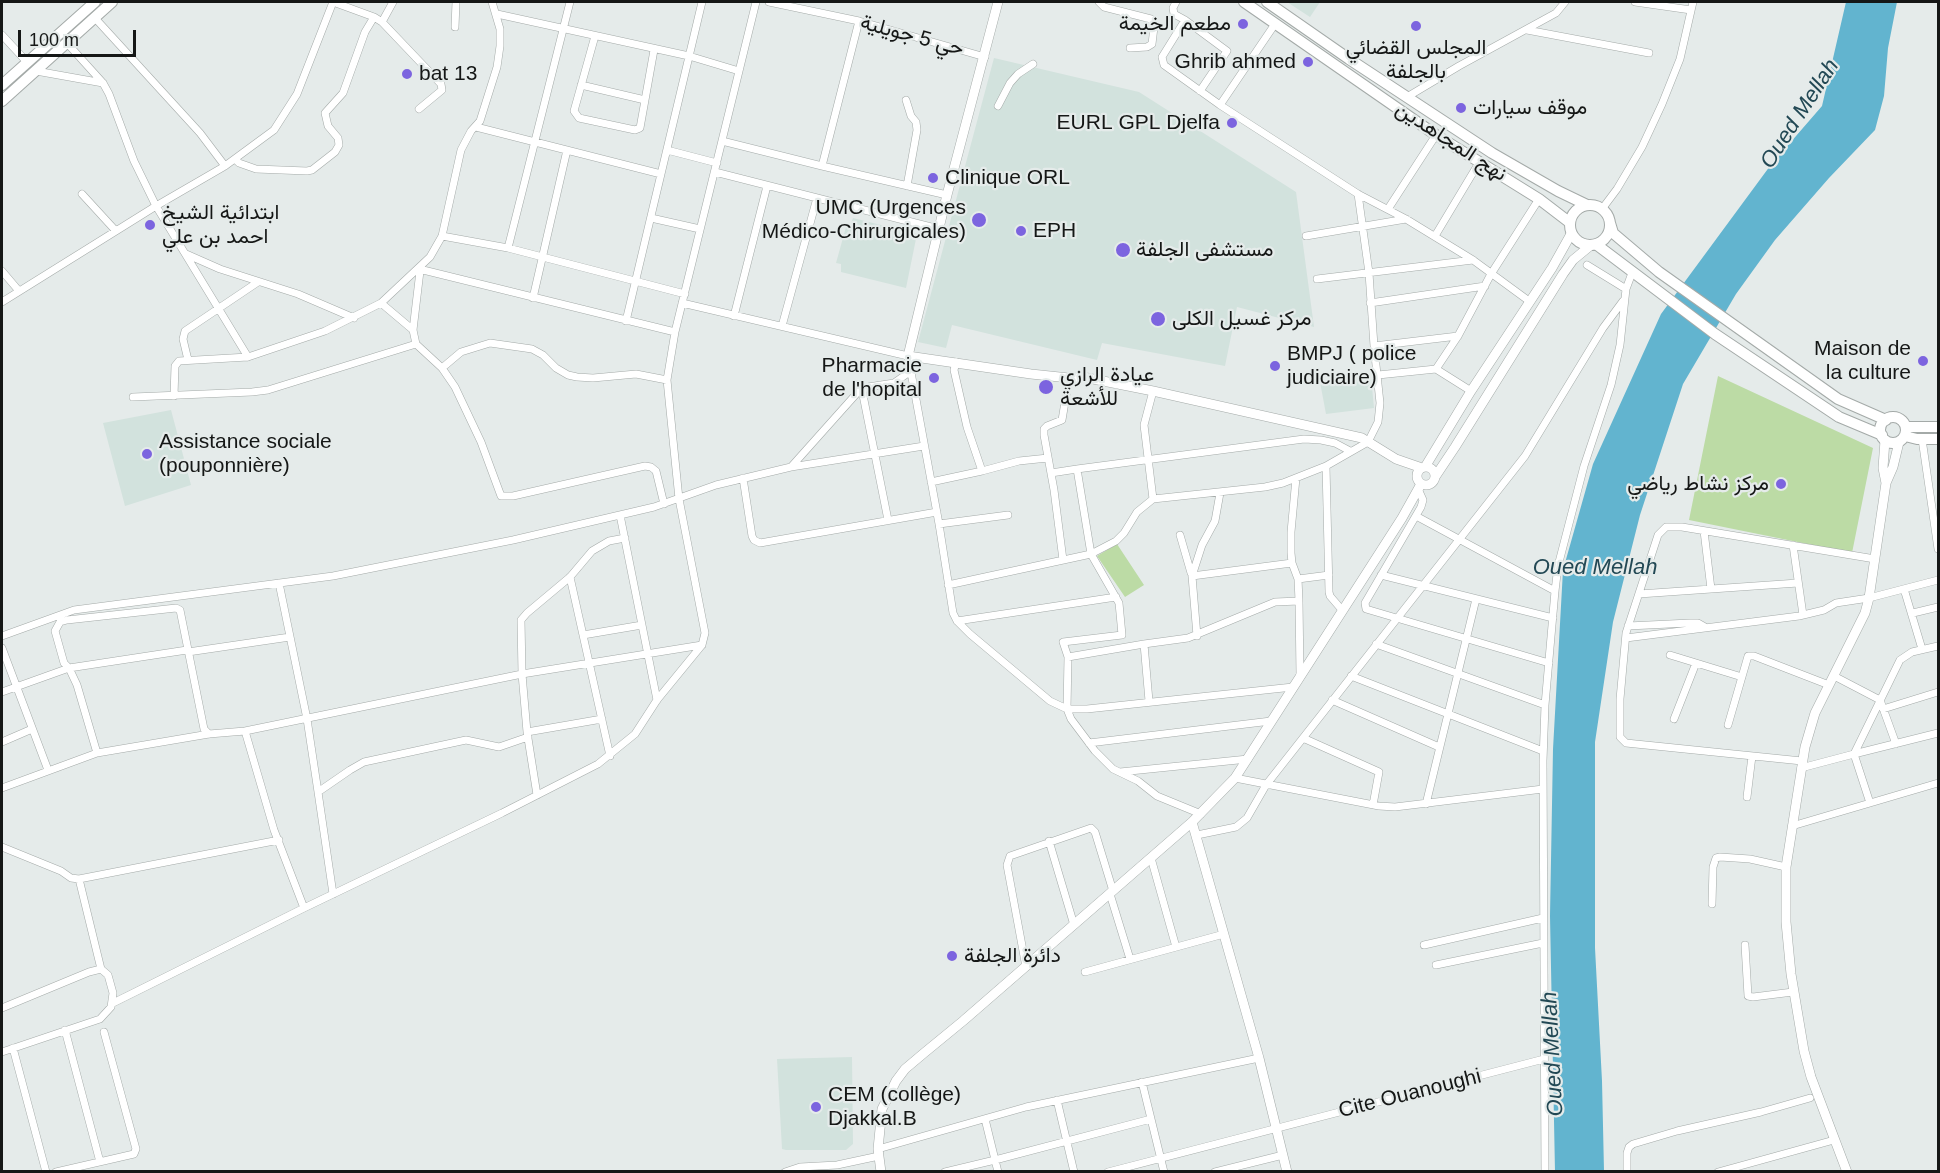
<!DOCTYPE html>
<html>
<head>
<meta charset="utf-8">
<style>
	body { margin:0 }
	#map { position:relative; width:1940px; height:1173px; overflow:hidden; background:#e5ebea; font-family:Arial,sans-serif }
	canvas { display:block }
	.frame { position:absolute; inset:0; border:3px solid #151716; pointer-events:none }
	.scale { position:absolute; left:18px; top:30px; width:118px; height:27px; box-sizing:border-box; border:3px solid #151716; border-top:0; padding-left:8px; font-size:18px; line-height:21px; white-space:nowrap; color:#151716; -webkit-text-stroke:4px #e5ebea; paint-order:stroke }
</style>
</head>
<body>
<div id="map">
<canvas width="1940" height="1173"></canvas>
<div class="frame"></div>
<div class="scale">100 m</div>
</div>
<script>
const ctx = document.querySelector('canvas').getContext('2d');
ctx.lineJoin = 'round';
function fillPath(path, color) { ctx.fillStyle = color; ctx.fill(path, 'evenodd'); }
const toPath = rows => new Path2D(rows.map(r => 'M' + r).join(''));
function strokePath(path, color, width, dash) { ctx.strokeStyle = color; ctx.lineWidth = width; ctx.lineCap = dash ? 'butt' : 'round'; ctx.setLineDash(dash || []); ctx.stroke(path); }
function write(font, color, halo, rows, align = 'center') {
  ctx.font = font + ' Arial,Vazirmatn,sans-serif'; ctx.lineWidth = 4.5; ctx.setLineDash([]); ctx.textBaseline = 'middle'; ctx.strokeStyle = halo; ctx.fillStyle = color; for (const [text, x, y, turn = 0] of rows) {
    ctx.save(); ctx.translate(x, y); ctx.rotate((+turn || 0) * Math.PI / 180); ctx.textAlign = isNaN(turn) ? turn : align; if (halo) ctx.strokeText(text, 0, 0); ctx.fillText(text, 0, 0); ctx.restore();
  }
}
const built = toPath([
	[1287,2,1320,2,1310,17],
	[994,58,1139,92,1296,192,1314,327,1237,307,1225,366,1102,343,1097,360,952,325,946,348,918,342],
	[853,218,917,234,906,288,841,272,841,264,836,263,846,227,850,226],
	[1371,376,1374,408,1326,414,1320,382],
	[171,410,191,485,125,506,103,423],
	[852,1057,853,1144,846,1150,786,1150,782,1149,777,1059]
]);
const green = toPath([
	[1718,376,1873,448,1852,553,1689,520],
	[1117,544,1144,585,1125,597,1097,556]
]);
const water = toPath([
	[1846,2,1897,2,1888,48,1884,96,1875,130,1829,178,1775,240,1736,294,1683,384,1640,515,1613,622,1595,742,1595,948,1602,1081,1604,1171,1555,1172,1550,916,1553,749,1563,570,1593,464,1661,314,1770,166,1822,106]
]);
const minor = toPath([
	[333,2,374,17,382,22,441,84,442,90,419,109],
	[769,2,859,21,985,57],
	[1099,2,1104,7,1151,19,1154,27,1152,44,1147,47,1130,48],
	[1176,2,1173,8,1174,14,1185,20,1162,57,1164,65,1220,105,1358,194,1406,219,1473,260,1529,301],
	[1635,2,1691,10],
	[497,14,689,56,739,71],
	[94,17,200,133,225,166],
	[1185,20,1227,51,1200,91],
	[382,22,393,2],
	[455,27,456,2],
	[1527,30,1649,53],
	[2,35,27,62],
	[595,36,574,111,579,118,635,130,640,128,654,50],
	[66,42,103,83,109,94,134,161,156,206,225,166,274,130,297,94,333,2],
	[36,71,103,83],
	[581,85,645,100],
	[1407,97,1459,66,1556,13,1565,2],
	[906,100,911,116,916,122,917,130,907,186],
	[1220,105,1275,24],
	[998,106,1010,83,1018,74,1033,64],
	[476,127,661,174],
	[722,141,822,166,947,195],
	[667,150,717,163],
	[235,159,239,163,256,169,307,171,312,170,335,152,339,145,338,138,328,126,325,113,343,93,365,32,374,17],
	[822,166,859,21],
	[715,172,939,229],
	[82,194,115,230],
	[1358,194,1369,273,1374,346,1458,336],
	[1388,209,1436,135],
	[1602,209,1617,189,1642,147,1662,104,1680,59,1693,2],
	[651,218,700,229],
	[442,236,508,248,685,294],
	[1306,236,1406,219],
	[1435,236,1480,161],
	[508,248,570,2],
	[186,254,220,269,298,294,354,318],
	[1587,265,1626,289],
	[419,269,675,332],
	[2,271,19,291],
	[420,271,413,330,416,344,442,368,455,387,481,442,501,496,513,496,645,466,651,467,656,471,664,504],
	[1317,279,1473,260],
	[533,298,567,150],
	[2,302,156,206,248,357],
	[381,303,413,330],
	[682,303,908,356,939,524,953,613,957,621,970,634,1050,701,1067,709,1087,709,1293,687],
	[1370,303,1485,286],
	[734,316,767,186],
	[626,321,702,2],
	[782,326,817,198],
	[188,360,183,339,185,331,258,282],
	[956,362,954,370,967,427,982,471,1019,461,1048,458],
	[442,368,461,352,490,343,532,349,543,355,556,368,568,375,577,377,593,378,636,374,667,380],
	[1436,369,1458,336,1491,274,1539,199],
	[1378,375,1436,369,1471,391],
	[862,390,888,520],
	[1153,391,1144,425,1153,499],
	[174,396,175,366,179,361,248,357,325,331,381,303,430,257,442,236,461,150,471,131,480,121,497,67,500,46,500,29,492,2],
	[133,397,252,392,268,390,416,344],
	[1922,439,1938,549],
	[1326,466,1329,592,1330,596,1342,610],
	[791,467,924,446],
	[1051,473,1077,469],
	[743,478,752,536,754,540,760,543,937,512],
	[1296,478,1291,532,1291,553,1292,563,1298,579,1299,601],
	[931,482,982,471],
	[1418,489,1423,500,1421,507,1365,603,1366,609,1549,663],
	[620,515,657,700],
	[1416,516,1555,591],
	[939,524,1008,515],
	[1704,531,1711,589],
	[1180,535,1191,573],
	[1793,545,1803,615],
	[1063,560,1054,490,1044,435,1044,429,1047,426,1062,420,1069,378],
	[1381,575,1553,618],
	[1192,576,1202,545,1215,521,1220,493],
	[570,577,610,756],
	[1298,579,1329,575],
	[279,583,307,719,318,792],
	[948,585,1091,554,1116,541,1124,533,1137,512,1153,499,1265,487,1283,483,1326,466,1368,442,1378,422,1380,403,1374,346],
	[1904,589,1922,649],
	[1639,594,1798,583],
	[1913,613,1938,607],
	[957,621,1116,597],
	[1628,626,1690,623,1698,623,1705,627],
	[583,635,642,625],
	[2,636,74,610,333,576,513,540,654,507,716,485,791,467,858,392,868,387,894,383,911,371],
	[1197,636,1192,576,1292,563],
	[1626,638,1799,616,1824,610,1836,603,1869,598,1938,580],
	[1144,644,1188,638,1275,602,1299,601,1300,675],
	[1376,644,1545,705],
	[2,648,48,770],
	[187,650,69,668,64,663,55,631,60,622,67,620,176,608,180,610,204,729,209,734],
	[188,652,290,637],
	[1670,655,1742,677],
	[1068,657,1067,709,1071,719,1095,751,1113,769,1138,781,1157,796,1201,814],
	[1351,676,1543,751],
	[1834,676,1880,700,1896,744],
	[2,692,69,668,77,685,97,753,2,788],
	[1332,700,1439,747],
	[1149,701,1144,644,1068,657,1063,642,1122,635,1119,603,1091,554,1077,469,1304,439,1321,440,1335,443,1350,451],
	[1883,709,1938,692],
	[1674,719,1696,663],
	[1728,725,1748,656,1754,656,1829,685],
	[245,731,522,674,702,645],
	[527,732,602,719],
	[1303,738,1379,772,1373,805],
	[2,742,32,729],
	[1089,743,1271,721],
	[97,753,209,734,245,731,274,830,304,908],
	[1802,761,1626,743,1620,737,1620,699,1626,633,1658,535,1666,527,1682,527,1875,559],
	[1801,768,1854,754,1900,660,1912,652,1938,646],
	[1120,772,1248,759],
	[1235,778,1379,806,1395,807,1543,789],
	[537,795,527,732,522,674,521,620,527,613,570,577,592,551,609,541,625,538],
	[1747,797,1752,756],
	[1870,803,1854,754,1938,733],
	[1426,804,1476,599],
	[1792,826,1938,783],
	[1197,835,1236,827,1247,818,1266,785,1525,456,1603,328,1623,301],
	[1049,841,1074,925],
	[2,847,61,871,71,878,79,879,279,840],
	[1151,858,1176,947],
	[79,879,101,969],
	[333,894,318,792,350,770,364,762,466,740,499,747,528,737],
	[1110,894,1130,959],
	[1712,904,1713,867,1716,858,1720,857,1750,859,1786,867],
	[1424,945,1543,918],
	[1745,945,1748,996,1753,997,1793,992],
	[1436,965,1543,943],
	[1026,967,1007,865,1010,856,1091,828,1095,832,1113,891],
	[1085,972,1224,934],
	[113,1003,304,908,502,813,598,764,635,734,657,700,702,645,705,633,679,499,667,380,675,332,756,2],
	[2,1008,89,972,101,969,108,975,113,993,111,1007,100,1019,2,1052],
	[65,1030,100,1162],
	[13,1048,46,1172],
	[1142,1082,1164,1172],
	[1057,1100,1074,1172],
	[985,1119,998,1172],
	[878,1149,1026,1107,1259,1058],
	[56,1172,134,1154,136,1149,104,1032],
	[785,1172,800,1167,837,1165,879,1156],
	[945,1172,995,1160,1151,1119],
	[1108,1172,1544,1059],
	[1215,1172,1283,1155],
	[1545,1172,1543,761,1545,705,1555,591,1558,566,1584,466,1611,385,1620,345,1626,289,1632,273],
	[1627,1172,1627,1153,1629,1147,1633,1144,1677,1131,1761,1112,1810,1098],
	[1718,1172,1834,1140]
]);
const tertiary = toPath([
	[998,2,947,195,908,356,1031,374,1069,378,1083,377,1153,391,1362,438,1396,459,1422,468],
	[1885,440,1883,468,1886,483],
	[1425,467,1471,391,1552,268,1571,234],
	'1417 476a9 9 0 1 1 18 0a9 9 0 1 1-18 0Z',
	[1435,477,1455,447,1563,274,1573,260,1590,246],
	[1192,822,1259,1058,1287,1172],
	[881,1172,878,1149,882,1109,896,1081,905,1069,924,1053,963,1021,1192,822,1235,778,1402,518,1421,484],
	[1847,1172,1811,1077,1804,1051,1791,974,1786,922,1786,867,1805,747,1815,713,1865,613,1869,598,1886,483,1893,467,1899,442]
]);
const secondary = toPath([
	[1244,2,1436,135,1539,199,1569,222],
	[1267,2,1349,59,1492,153,1558,191,1587,205],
	[2,85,95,2],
	[2,101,112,2],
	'1570 225a20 20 0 1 1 40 0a20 20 0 1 1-40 0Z',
	[1610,223,1613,233,1659,272,1838,399,1886,420],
	[1597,245,1715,334,1839,417,1882,435],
	'1880 430a13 13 0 1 1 26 0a13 13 0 1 1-26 0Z',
	[1906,427,1938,427],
	[1905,436,1917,439,1938,439]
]);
const markers = [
	[1243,24,6,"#7c64df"],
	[1416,26,6,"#7c64df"],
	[1308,62,6,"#7c64df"],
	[407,74,6,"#7c64df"],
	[1461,108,6,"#7c64df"],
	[1232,123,6,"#7c64df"],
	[933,178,6,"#7c64df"],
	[979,220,8,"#7c64df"],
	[150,225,6,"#7c64df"],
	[1021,231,6,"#7c64df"],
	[1123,250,8,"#7c64df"],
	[1158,319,8,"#7c64df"],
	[1923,361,6,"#7c64df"],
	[1275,366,6,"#7c64df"],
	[934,378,6,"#7c64df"],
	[1046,387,8,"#7c64df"],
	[147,454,6,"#7c64df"],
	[1781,484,6,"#7c64df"],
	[952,956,6,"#7c64df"],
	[816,1107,6,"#7c64df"]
];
const poiNames = [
	["مطعم الخيمة",1231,24,"right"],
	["المجلس القضائي",1416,48,"center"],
	["بالجلفة",1416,72,"center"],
	["Ghrib ahmed",1296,62,"right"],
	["bat 13",419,74],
	["موقف سيارات",1473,108],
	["EURL GPL Djelfa",1220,123,"right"],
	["Clinique ORL",945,178],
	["UMC (Urgences",966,208,"right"],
	["Médico-Chirurgicales)",966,232,"right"],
	["ابتدائية الشيخ",162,213],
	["احمد بن علي",162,237],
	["EPH",1033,231],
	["مستشفى الجلفة",1136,250],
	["مركز غسيل الكلى",1172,319],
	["Maison de",1911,349,"right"],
	["la culture",1911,373,"right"],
	["BMPJ ( police",1287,354],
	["judiciaire)",1287,378],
	["Pharmacie",922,366,"right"],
	["de l'hopital",922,390,"right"],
	["عيادة الرازي",1060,375],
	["للأشعة",1060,399],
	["Assistance sociale",159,442],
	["(pouponnière)",159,466],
	["مركز نشاط رياضي",1769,484,"right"],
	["دائرة الجلفة",964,956],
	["CEM (collège)",828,1095],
	["Djakkal.B",828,1119]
];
const streetNames = [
	["حي 5 جويلية",912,36,15],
	["نهج المجاهدين",1451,142,33],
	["Cite Ouanoughi",1410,1094,-14]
];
const waterNames = [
	["Oued Mellah",1800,114,-57],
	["Oued Mellah",1595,568],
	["Oued Mellah",1553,1054,-93]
];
fillPath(built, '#d2e2dd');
fillPath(green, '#bcdba5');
fillPath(water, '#62b4cf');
strokePath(minor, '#a4aaa8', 8);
strokePath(tertiary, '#a4aaa8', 10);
strokePath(secondary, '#a4aaa8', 12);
strokePath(minor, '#fff', 7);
strokePath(tertiary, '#fff', 9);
strokePath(secondary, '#fff', 10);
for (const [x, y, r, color] of markers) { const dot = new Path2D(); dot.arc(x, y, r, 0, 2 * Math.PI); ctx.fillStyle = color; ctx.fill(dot); strokePath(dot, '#e5ebea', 2); }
write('21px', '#151716', '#e5ebea', poiNames, 'left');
write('21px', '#151716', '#e5ebea', streetNames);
write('italic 22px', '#224854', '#e5ebea', waterNames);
</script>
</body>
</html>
